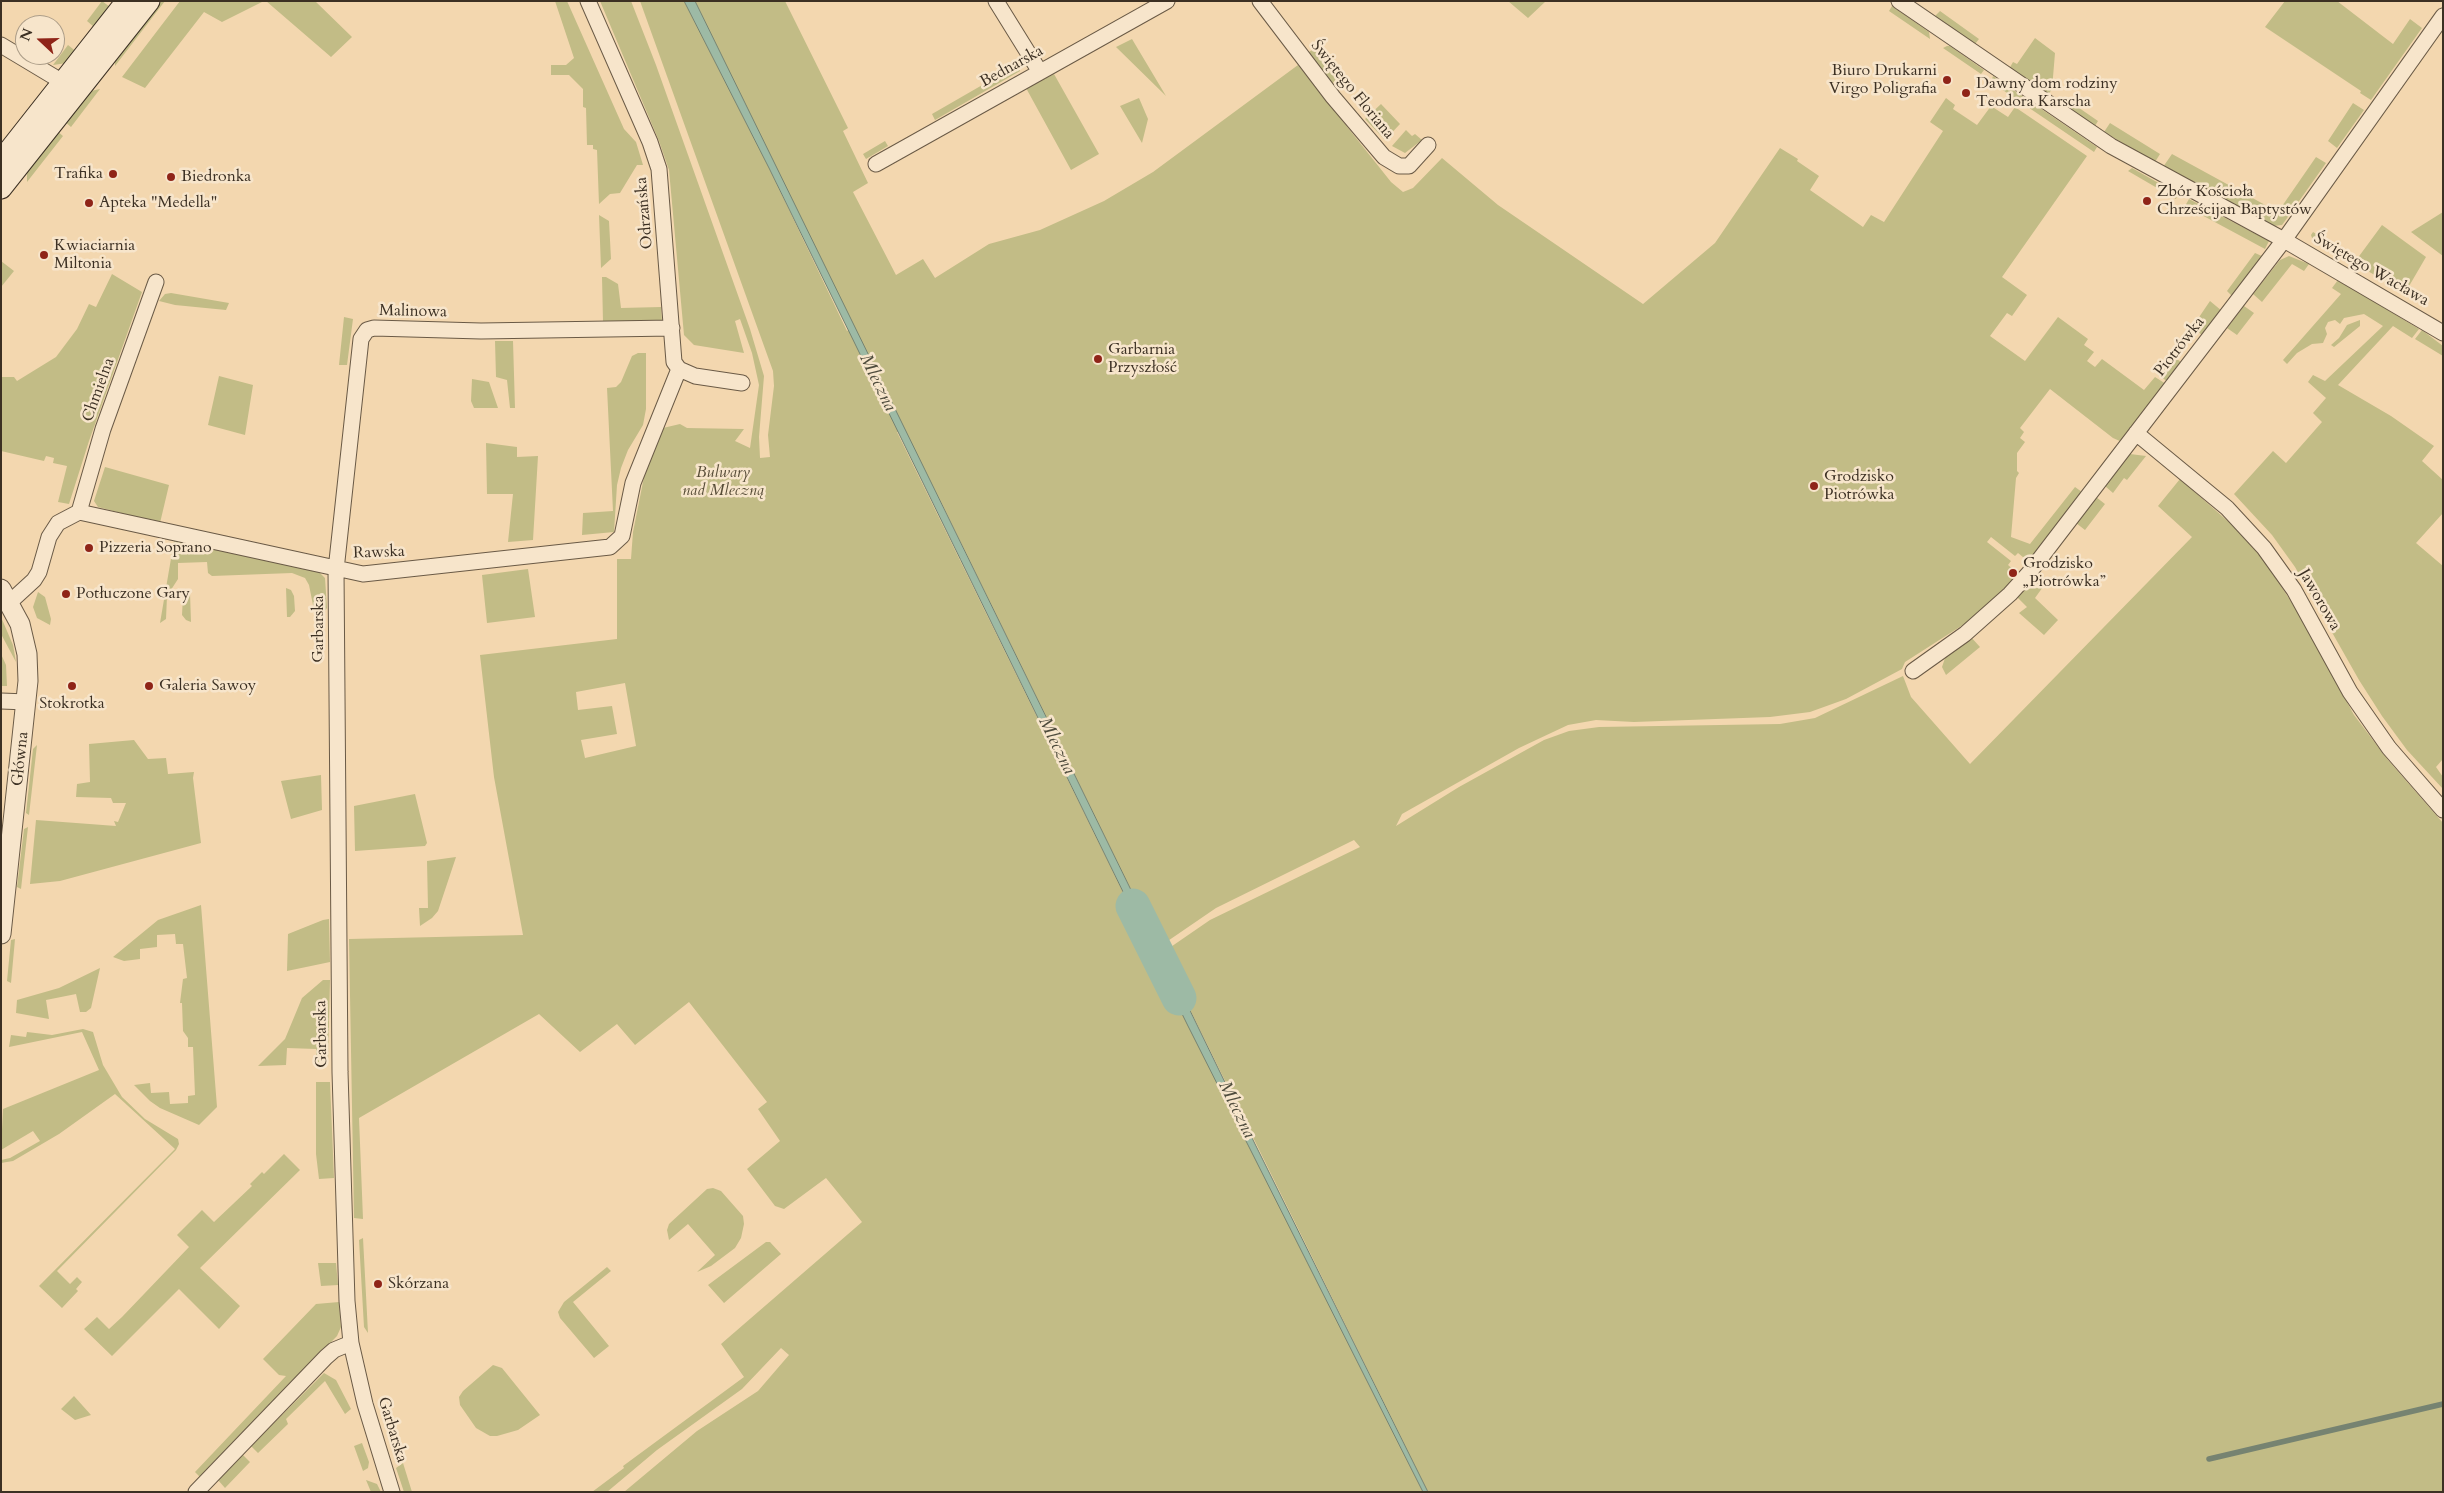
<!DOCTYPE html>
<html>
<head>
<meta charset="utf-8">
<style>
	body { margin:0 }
	#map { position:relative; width:2444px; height:1493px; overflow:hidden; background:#f3d7af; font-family:Cardo,serif }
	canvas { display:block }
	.frame { position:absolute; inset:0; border:2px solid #3c3023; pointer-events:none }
	.north { position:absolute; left:15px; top:15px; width:50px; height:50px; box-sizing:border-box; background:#f7e5cb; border:1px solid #ac9d88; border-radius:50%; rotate:291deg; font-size:14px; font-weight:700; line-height:20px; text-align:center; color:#3c3023 }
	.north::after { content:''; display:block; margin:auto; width:18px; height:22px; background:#8f2418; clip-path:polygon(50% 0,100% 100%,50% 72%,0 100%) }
</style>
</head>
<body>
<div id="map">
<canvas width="2444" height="1493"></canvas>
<div class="frame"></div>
<div class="north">N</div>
</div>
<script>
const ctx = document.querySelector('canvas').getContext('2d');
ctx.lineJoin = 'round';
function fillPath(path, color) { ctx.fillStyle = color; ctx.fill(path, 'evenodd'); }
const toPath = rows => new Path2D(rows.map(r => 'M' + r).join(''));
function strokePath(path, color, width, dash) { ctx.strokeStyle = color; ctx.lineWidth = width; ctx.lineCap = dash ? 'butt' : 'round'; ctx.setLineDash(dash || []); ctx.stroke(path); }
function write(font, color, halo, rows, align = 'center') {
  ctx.font = font + ' Cardo,serif'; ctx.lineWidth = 5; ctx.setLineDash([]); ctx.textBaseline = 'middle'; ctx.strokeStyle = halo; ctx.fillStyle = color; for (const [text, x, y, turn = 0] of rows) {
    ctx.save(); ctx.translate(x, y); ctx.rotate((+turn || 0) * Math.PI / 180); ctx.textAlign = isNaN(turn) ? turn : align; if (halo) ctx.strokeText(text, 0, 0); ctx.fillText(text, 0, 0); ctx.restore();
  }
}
const green = toPath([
	[102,1,110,7,94,27,87,21],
	[158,1,165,1,115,66,115,60],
	[180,1,264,1,222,22,204,12,145,88,122,77],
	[266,1,315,1,352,37,331,57],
	[555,1,567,1,624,129,636,142,643,165,637,165,620,193,610,194,599,204,597,150,593,149,593,145,587,145,586,108,583,107,583,89,569,75,551,75,551,65,566,65,574,58],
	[600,1,631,1,656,65,750,329,764,376,759,437,760,458,770,457,768,435,774,386,773,371,640,1,684,1,769,168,847,331,853,326,695,1,785,1,848,128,843,131,868,183,853,192,896,275,923,259,935,278,989,244,1040,230,1104,201,1153,172,1298,65,1391,182,1403,192,1413,188,1442,158,1498,205,1643,304,1715,243,1780,148,1798,159,1797,161,1819,176,1810,190,1863,227,1871,215,1884,222,1943,131,1930,122,1946,98,1955,105,1953,109,1977,125,1991,106,2008,117,2015,107,2087,156,2002,277,2027,295,2012,316,2007,313,1990,336,2025,361,2058,317,2088,339,2084,345,2094,352,2087,361,2095,367,2102,359,2144,390,2155,377,2166,384,2122,442,2113,438,2050,389,2020,428,2024,432,2020,438,2025,442,2017,453,2017,471,2019,473,2016,478,2011,537,2030,544,2075,487,2082,492,2029,562,2018,553,2015,556,1991,537,1987,542,2011,561,2008,565,2014,570,2010,575,2016,580,1969,621,1905,662,1902,669,1846,699,1810,712,1770,717,1634,722,1596,720,1568,725,1519,748,1402,814,1396,826,1459,787,1544,740,1569,731,1599,727,1780,724,1815,718,1903,676,1911,697,1970,764,2192,537,2158,506,2180,479,2231,524,2264,560,2301,617,2354,715,2388,760,2443,823,2443,1492,1428,1492,1162,953,1210,920,1360,847,1354,840,1216,908,1159,947,942,504,905,433,897,432,1152,951,1144,956,1147,960,1154,957,1423,1492,624,1492,697,1431,758,1391,789,1355,781,1348,742,1389,657,1450,607,1492,592,1492,624,1468,623,1466,744,1377,721,1344,862,1222,826,1178,784,1209,775,1206,747,1169,780,1141,758,1109,767,1102,689,1002,635,1045,617,1024,580,1052,539,1014,359,1118,363,1219,354,1218,349,939,523,935,494,777,480,655,617,639,617,559,631,559,633,532,644,477,663,428,680,424,687,428,744,429,735,441,750,448,759,385,752,353,740,319,735,321,744,353,694,345,684,335,669,170,659,141],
	[625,683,636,746,585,758,581,740,617,734,612,706,578,710,576,692],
	[1508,1,1546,1,1528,18],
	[2285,1,2337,1,2393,44,2410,19,2422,28,2371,100,2360,93,2361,91,2265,27],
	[1892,6,1929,32,1930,39,1889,11],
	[1940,11,1979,39,1975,44,1935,16],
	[2035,38,2055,53,2052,89,2048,95,2009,69,2013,62,2017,64],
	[1132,39,1166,96,1116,47],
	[68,45,78,53,67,63,53,65],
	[1947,46,1950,46,1984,70,1981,74,1943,48],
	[1315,48,1338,77,1330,86,1306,54],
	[1017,65,1020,71,935,120,932,114],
	[1054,74,1099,154,1071,170,1026,88],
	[1993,76,2097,147,2094,152,1991,82],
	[100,89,71,127,64,121,91,91],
	[1139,98,1148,119,1142,143,1120,106],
	[2069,101,2098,121,2095,126,2065,107],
	[2353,103,2364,110,2337,148,2328,141],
	[1381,104,1400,124,1385,140,1365,119],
	[2110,123,2160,154,2155,162,2104,132],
	[56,130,63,136,27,182,27,169],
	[1406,130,1412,136,1415,134,1422,140,1405,153,1392,146],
	[885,141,888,146,866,159,863,154],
	[2172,154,2278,212,2316,157,2326,163,2285,221,2282,225,2273,226,2163,167],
	[2132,168,2178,194,2176,199,2128,171],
	[2189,199,2269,241,2265,249,2185,206],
	[2443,212,2443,256,2411,232],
	[599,215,609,221,611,259,601,268],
	[2382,225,2426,257,2405,293,2312,238,2311,235,2313,232,2357,259],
	[2255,253,2264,257,2233,297,2227,291],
	[2289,256,2309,264,2304,271,2292,264,2262,302,2253,294,2280,260],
	[1,261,14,271,1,287],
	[112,274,142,292,89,441,69,504,58,502,67,466,53,463,54,458,46,456,44,461,1,451,1,377,14,377,17,381,56,357,77,329,89,304,96,307],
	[602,277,606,277,618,284,621,308,661,307,662,321,640,324,603,322],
	[2338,280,2419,329,2412,338,2393,326,2338,385,2391,416,2434,446,2422,461,2443,480,2443,513,2416,543,2443,566,2443,759,2436,767,2443,777,2443,789,2407,750,2382,716,2359,680,2295,567,2272,535,2234,494,2273,451,2286,463,2322,422,2313,413,2326,398,2308,382,2313,375,2325,381,2383,326,2364,314,2344,318,2340,324,2335,320,2328,322,2325,328,2327,334,2323,343,2312,344,2297,353,2287,364,2283,360,2341,294,2332,288],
	[171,293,229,303,226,310,175,305,159,301,165,294],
	[2210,301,2222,311,2203,336,2196,330,2189,332],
	[2244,306,2254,313,2237,335,2227,328],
	[344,317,353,319,347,365,339,365],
	[2360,320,2360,326,2334,347,2331,345,2339,338,2347,325],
	[2422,330,2443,346,2443,356,2415,339],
	[495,341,513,341,515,408,510,408,507,380,496,377],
	[638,353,646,353,646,409,643,425,628,450,621,468,617,485,614,532,582,535,583,513,613,511,607,388,616,387,621,382,632,356],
	[2172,355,2182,363,2168,382,2157,374],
	[219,376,253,385,245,435,208,425],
	[472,379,489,382,498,408,474,408,471,401],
	[486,443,517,447,517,457,538,456,533,540,508,542,513,494,487,494],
	[2130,454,2146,456,2127,480,2124,478,2113,493,2105,486],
	[105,467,169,485,160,523,98,507,94,501],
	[2096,497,2105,504,2085,530,2076,523],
	[174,541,306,566,319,572,325,578,327,608,322,615,315,615,309,585,305,578,292,573,212,576,208,573,207,562,178,563,178,579,167,596,166,619,160,623],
	[528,569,535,617,487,623,482,575],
	[2035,576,2045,584,2035,598,2058,620,2044,635,2019,613,2027,607,2017,597],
	[286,588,291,590,294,596,295,611,290,617,287,617],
	[38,592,45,597,51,619,50,625,37,618,33,607],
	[190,593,191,622,186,620,182,615,183,596],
	[1,617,13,645,16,662,1,634],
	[1970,636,1980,647,1946,675,1942,667,1946,655],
	[1,654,6,665,7,686,1,686],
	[134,740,148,759,166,758,168,774,194,772,193,778,201,843,60,881,30,884,36,820,116,826,114,821,118,822,126,803,113,803,111,798,76,797,77,784,90,782,89,744],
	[37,745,29,815,26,813,33,749],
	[321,775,322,810,291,819,281,781],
	[415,794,427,843,425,846,355,851,354,806],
	[28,827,21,889,17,887,24,829],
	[456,857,438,911,432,918,420,926,419,908,428,908,427,861],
	[201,905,217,1107,199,1125,160,1108,150,1101,134,1085,150,1083,151,1093,169,1092,170,1104,188,1103,188,1096,195,1095,193,1047,188,1047,188,1038,183,1031,182,1003,180,1003,183,979,187,978,183,944,176,944,175,934,157,935,157,947,140,949,140,959,124,961,113,957,158,920],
	[329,919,330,962,287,971,288,934,323,920],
	[15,939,11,983,7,981,11,940],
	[100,968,91,1008,86,1012,80,1012,76,994,46,1000,49,1019,16,1013,17,1000,59,988],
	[323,980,330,980,328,1064,316,1064,316,1049,287,1048,286,1065,258,1066,285,1039,302,998],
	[83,1029,93,1032,103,1065,122,1097,145,1119,178,1139,179,1144,176,1150,57,1271,70,1284,77,1277,82,1282,76,1289,78,1291,62,1308,39,1286,175,1149,115,1094,59,1134,13,1161,1,1163,1,1160,10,1158,40,1141,33,1131,1,1150,3,1109,99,1070,82,1032,9,1047,11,1035,26,1037,27,1032,52,1035],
	[316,1082,330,1082,334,1178,319,1179,316,1154],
	[284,1154,300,1170,200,1268,240,1306,219,1329,179,1289,112,1356,84,1329,97,1317,109,1329,122,1317,189,1247,177,1235,202,1210,214,1222,252,1186,250,1184,262,1172,264,1174],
	[713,1188,721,1191,743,1216,744,1224,741,1238,735,1248,711,1266,697,1272,715,1255,688,1224,669,1240,667,1230,669,1224,707,1189],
	[363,1238,368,1333,364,1327,359,1240],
	[766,1242,770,1242,781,1254,724,1303,708,1285],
	[318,1263,336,1263,338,1285,321,1286],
	[607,1267,611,1271,573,1302,609,1346,594,1358,560,1318,558,1312,564,1302],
	[339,1302,341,1327,337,1336,200,1477,195,1472,286,1376,279,1375,263,1359,316,1304],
	[493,1365,502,1368,540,1415,518,1430,497,1436,490,1436,476,1428,460,1405,459,1397,463,1391],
	[324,1373,336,1380,351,1409,345,1414,325,1381,286,1419,288,1424,258,1453,251,1446],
	[74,1396,91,1415,75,1420,61,1409],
	[362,1443,369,1462,368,1468,363,1471,354,1446],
	[243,1455,250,1462,225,1488,218,1480],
	[403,1463,412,1492,404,1492,396,1468],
	[366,1480,377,1484,381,1492,371,1492]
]);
const water = toPath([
	[684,1,695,1,1159,947,1152,951,769,168,684,1],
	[1162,953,1256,1146,1428,1492,1423,1492,1188,1026,1154,957,1162,953]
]);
const stream = toPath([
	[2209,1459,2443,1404]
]);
const river = toPath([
	[1133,906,1179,998]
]);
const minor = toPath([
	[588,1,650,142,659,169,674,362,679,369,695,376,742,383],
	[996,1,1040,72],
	[1260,1,1333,97,1384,157,1399,166,1409,166,1428,145],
	[1899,1,2111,146,2284,240,2443,333],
	[1,45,71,87],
	[876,164,1167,1],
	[2136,433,2227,508,2264,548,2294,590,2350,692,2389,748,2443,810],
	[79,512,103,429,156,282],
	[10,602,34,580,39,572,49,537,58,523,79,512,363,574,610,547,622,536,633,483,679,369],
	[1913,671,1965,634,2010,594,2029,573,2284,240,2443,16],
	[1,701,27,702],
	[196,1492,326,1357,334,1350,351,1343],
	[392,1492,365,1404,351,1343,347,1301,340,1072,336,570,361,339,367,330,374,328,481,331,672,328]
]);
const tertiary = toPath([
	[1,589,20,624,27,654,28,681,1,934]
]);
const secondary = toPath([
	[1,161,127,1],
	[1,188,149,1]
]);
const markers = [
	[1947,80,5,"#8f2418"],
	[1966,93,5,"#8f2418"],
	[113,174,5,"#8f2418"],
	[171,177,5,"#8f2418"],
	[2147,201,5,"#8f2418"],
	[89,203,5,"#8f2418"],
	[44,255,5,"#8f2418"],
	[1098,359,5,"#8f2418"],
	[1814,486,5,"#8f2418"],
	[89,548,5,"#8f2418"],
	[2013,573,5,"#8f2418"],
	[66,594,5,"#8f2418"],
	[72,686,5,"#8f2418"],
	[149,686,5,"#8f2418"],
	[378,1284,5,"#8f2418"]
];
const streetNames = [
	["Bednarska",1012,67,-29],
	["Świętego Floriana",1352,90,51],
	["Odrzańska",645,213,-95],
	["Świętego Wacława",2371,270,30],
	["Malinowa",413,312,1],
	["Piotrówka",2180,347,-52],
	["Chmielna",99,390,-70],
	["Rawska",379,553,-2],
	["Jaworowa",2319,600,60],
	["Garbarska",319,629,-90],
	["Główna",21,759,-84],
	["Garbarska",322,1034,-91],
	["Garbarska",392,1430,73]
];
const poiNames = [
	["Biuro Drukarni",1937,71,"right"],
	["Virgo Poligrafia",1937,89,"right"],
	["Dawny dom rodziny",1976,84],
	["Teodora Karscha",1976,102],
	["Trafika",103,174,"right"],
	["Biedronka",181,177],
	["Zbór Kościoła",2157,192],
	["Chrześcijan Baptystów",2157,210],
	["Apteka \"Medella\"",99,203],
	["Kwiaciarnia",54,246],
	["Miltonia",54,264],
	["Garbarnia",1108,350],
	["Przyszłość",1108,368],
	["Grodzisko",1824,477],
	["Piotrówka",1824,495],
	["Pizzeria Soprano",99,548],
	["Grodzisko",2023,564],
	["„Piotrówka”",2023,582],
	["Potłuczone Gary",76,594],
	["Galeria Sawoy",159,686],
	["Stokrotka",72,704,"center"],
	["Skórzana",388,1284]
];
const parkNames = [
	["Bulwary",723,473],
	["nad Mleczną",723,491]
];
const waterNames = [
	["Mleczna",877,383,64],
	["Mleczna",1056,746,64],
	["Mleczna",1236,1110,64]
];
fillPath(green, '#c2bc86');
fillPath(water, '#9dbaa5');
strokePath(water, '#768371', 1);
strokePath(stream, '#768371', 5.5);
strokePath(river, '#9dbaa5', 35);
strokePath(minor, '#6a5a46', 17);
strokePath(tertiary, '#6a5a46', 21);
strokePath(secondary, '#3c3023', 23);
strokePath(minor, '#f7e5cb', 15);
strokePath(tertiary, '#f7e5cb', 19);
strokePath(secondary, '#f7e5cb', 21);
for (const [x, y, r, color] of markers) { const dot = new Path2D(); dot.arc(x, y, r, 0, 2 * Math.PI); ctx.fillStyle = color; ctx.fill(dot); strokePath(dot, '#f7e5cb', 2); }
write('16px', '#3c3023', '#f7e5cb', streetNames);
write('16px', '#3c3023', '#f7e5cb', poiNames, 'left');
write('italic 16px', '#574c37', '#f7e5cb', parkNames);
write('italic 18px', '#4f4c3d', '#f7e5cb', waterNames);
</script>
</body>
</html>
